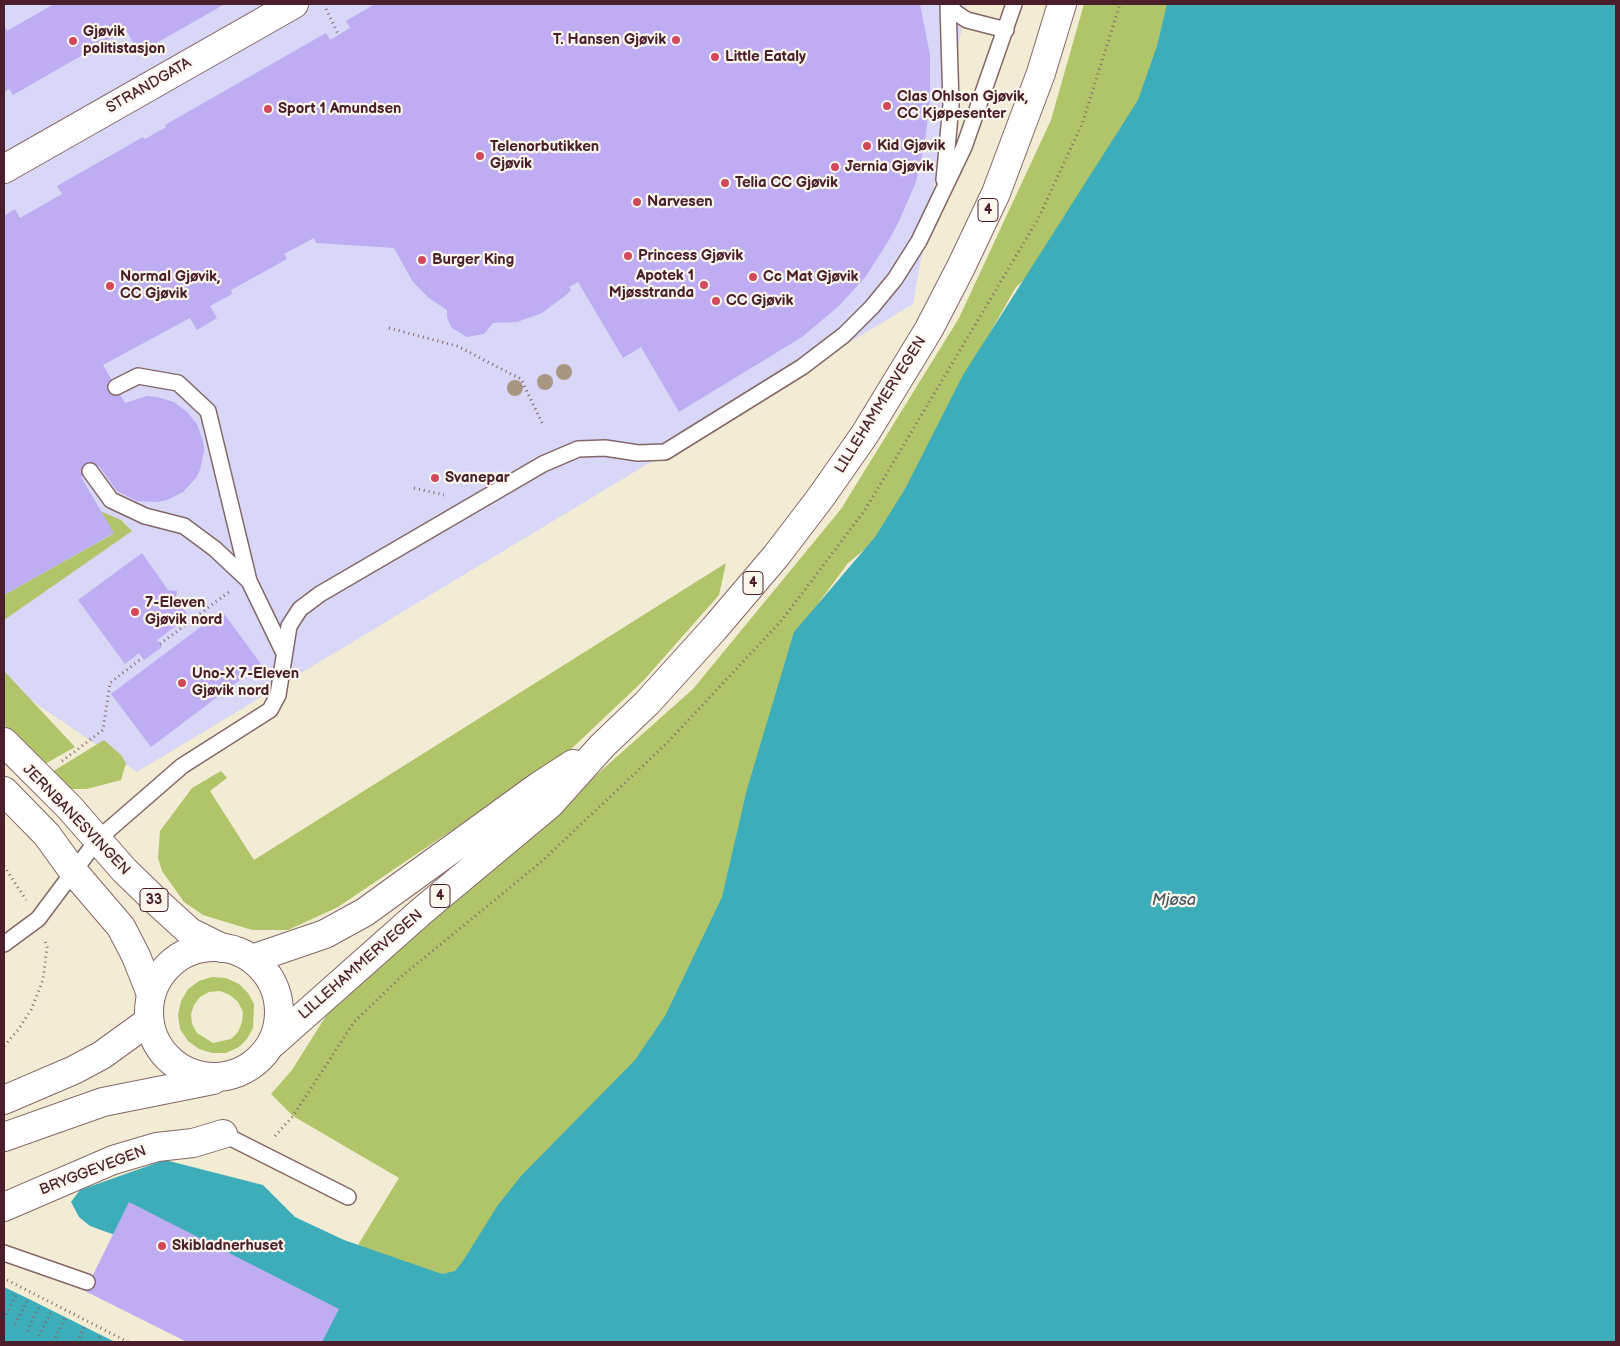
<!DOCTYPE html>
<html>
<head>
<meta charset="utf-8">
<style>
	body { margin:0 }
	#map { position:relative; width:1620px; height:1346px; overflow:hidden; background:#f3ecd5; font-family:"Balsamiq Sans",sans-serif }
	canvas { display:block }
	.frame { position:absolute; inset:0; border:5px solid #4a1f2b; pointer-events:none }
</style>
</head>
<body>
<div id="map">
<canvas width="1620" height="1346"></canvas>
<div class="frame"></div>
</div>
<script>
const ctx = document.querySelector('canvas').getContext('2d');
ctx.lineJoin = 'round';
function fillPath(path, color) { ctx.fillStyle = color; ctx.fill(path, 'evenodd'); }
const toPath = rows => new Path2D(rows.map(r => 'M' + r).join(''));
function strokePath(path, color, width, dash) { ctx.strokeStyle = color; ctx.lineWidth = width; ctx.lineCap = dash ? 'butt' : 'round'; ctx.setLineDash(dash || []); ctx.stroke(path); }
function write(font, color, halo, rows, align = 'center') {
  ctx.font = font + ' "Balsamiq Sans",sans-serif'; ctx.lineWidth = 4.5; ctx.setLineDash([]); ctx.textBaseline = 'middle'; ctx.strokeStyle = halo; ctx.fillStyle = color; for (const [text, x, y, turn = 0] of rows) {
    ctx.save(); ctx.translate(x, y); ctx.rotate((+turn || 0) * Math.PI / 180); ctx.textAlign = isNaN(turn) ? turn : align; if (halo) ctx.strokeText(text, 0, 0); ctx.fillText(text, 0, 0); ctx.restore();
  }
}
const built = toPath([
	[4,4,966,4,913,304,137,772,4,682]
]);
const green = toPath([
	[1084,4,1176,4,1175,32,1058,250,1016,287,979,352,892,527,848,563,809,616,733,901,542,1321,358,1245,399,1178,293,1116,271,1094,292,1070,326,1016,365,977,450,905,693,689,841,509,959,318,1051,120],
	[100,511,121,520,132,531,4,620,4,595,113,534],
	[726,563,719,595,643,681,568,752,338,907,288,930,252,930,203,915,184,902,162,871,158,858,160,831,192,788,221,771,227,778,210,791,254,860],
	[4,671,75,747,45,764,4,725],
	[104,740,121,755,126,763,121,780,87,789,70,789,52,772],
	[212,977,226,978,239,984,248,993,254,1004,253,1028,247,1039,239,1047,226,1053,212,1053,199,1049,188,1041,180,1029,178,1015,181,1001,188,989,199,981],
	[220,991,230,995,238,1002,243,1012,242,1022,238,1032,231,1039,213,1043,197,1033,192,1024,191,1014,194,1005,200,997,209,992]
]);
const water = toPath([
	[1167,4,1616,4,1616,1342,308,1342,316,1327,242,1281,90,1226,79,1217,71,1202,80,1190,165,1160,263,1185,295,1217,344,1240,442,1274,455,1271,463,1261,498,1205,521,1176,635,1060,665,1016,722,897,747,789,794,632,875,537,905,489,963,375,1138,100,1157,46],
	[4,1287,31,1300,115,1342,4,1342]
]);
const pier = toPath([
	[4,1285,33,1297,118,1342,40,1304]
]);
const building = toPath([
	[54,4,225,4,139,53,126,30,13,95,9,89,4,92,4,25,7,31],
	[375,4,920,4,930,55,930,98,925,142,916,182,899,221,889,240,866,276,840,305,802,337,679,412,641,347,623,358,578,282,569,287,571,290,566,295,542,313,517,322,493,323,484,334,467,337,452,328,447,318,447,310,429,298,413,282,394,248,316,243,314,238,284,254,287,259,231,290,232,294,210,306,217,318,197,330,190,318,103,365,125,403,147,396,157,397,174,402,187,412,197,424,203,441,204,451,200,470,196,478,183,492,167,500,157,502,137,501,117,491,99,466,81,477,114,533,4,595,4,216,15,209,20,218,62,194,57,186,143,137,145,139,166,127,165,125,326,33,330,40,350,28,346,21],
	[142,553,168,590,177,591,176,598,189,616,157,640,162,647,144,660,139,653,125,664,78,600],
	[222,611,261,664,151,747,111,694],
	[129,1202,339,1309,322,1342,187,1342,85,1291]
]);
const path = toPath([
	[326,9,338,34],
	[389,328,457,346,521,379,543,425],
	[414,488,444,495],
	[160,644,229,592],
	[62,761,103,730,110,683,142,658],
	[4,866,26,900],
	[4,1046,18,1030,31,1010,43,980,47,947,45,941],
	[275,1136,293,1116,354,1022,402,976,541,862,666,744,782,620,865,510,1038,219,1082,124,1120,4],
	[7,1280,128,1342],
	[4,1319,17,1292],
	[15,1324,29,1298],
	[27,1331,40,1304],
	[39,1336,52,1310],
	[53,1342,66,1316],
	[77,1342,85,1326],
	[97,1342,101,1334]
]);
const service = toPath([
	[949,4,956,13,967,20,1006,30],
	[944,180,951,105,948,4],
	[116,387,138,376,178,383,208,411,249,581,283,651],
	[90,471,111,500,145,516,184,526,215,549,249,581],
	[4,944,38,919,98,839,182,766,270,710,278,695,289,626,300,609,320,594,543,464,578,449,605,448,638,453,665,452,802,367,844,335,872,307,895,279,919,241,964,147,1014,4],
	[223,1134,348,1197],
	[4,1253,87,1282]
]);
const minor = toPath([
	[4,169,294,4],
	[4,1207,113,1160,157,1147,193,1143,223,1134]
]);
const primary = toPath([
	[4,742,70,808,124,870,156,901,190,932,222,948],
	[4,791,47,835,73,871,121,927,136,956,151,994]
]);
const trunk = toPath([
	'149 1012a65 65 0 1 1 130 0a65 65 0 1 1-130 0Z',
	[252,959,325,934,365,912,539,786,573,764],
	[273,1043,423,910,550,804,602,746,647,703,714,629,776,556,821,497,865,434,929,329,961,267,996,193,1041,73,1062,4],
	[4,1100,74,1070,102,1055,149,1021],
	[4,1137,103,1102,213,1080]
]);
const trees = [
	[564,372],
	[545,382],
	[515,388]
];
const markers = [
	[676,40,5,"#d1495b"],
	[73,41,5,"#d1495b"],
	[715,57,5,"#d1495b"],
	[887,106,5,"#d1495b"],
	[268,109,5,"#d1495b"],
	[867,146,5,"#d1495b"],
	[480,156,5,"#d1495b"],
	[835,167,5,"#d1495b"],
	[725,183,5,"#d1495b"],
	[637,202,5,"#d1495b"],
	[628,256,5,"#d1495b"],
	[422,260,5,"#d1495b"],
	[753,277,5,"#d1495b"],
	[704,285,5,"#d1495b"],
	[110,286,5,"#d1495b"],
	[716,301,5,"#d1495b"],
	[435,478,5,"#d1495b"],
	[135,612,5,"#d1495b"],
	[182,683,5,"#d1495b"],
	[162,1246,5,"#d1495b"]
];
const shields = [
	[988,210,20],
	[753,583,20],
	[440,896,20],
	[154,900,28]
];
const shieldNames = [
	["4",988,210],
	["4",753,583],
	["4",440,896],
	["33",154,900]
];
const poiNames = [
	["Gjøvik",83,32],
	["politistasjon",83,49],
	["T. Hansen Gjøvik",666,40,"right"],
	["Little Eataly",725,57],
	["Clas Ohlson Gjøvik,",897,97],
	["CC Kjøpesenter",897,114],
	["Sport 1 Amundsen",278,109],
	["Kid Gjøvik",877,146],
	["Telenorbutikken",490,147],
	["Gjøvik",490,164],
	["Jernia Gjøvik",845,167],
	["Telia CC Gjøvik",735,183],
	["Narvesen",647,202],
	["Princess Gjøvik",638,256],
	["Burger King",432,260],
	["Apotek 1",694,276,"right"],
	["Mjøsstranda",694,293,"right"],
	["Normal Gjøvik,",120,277],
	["CC Gjøvik",120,294],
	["Cc Mat Gjøvik",763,277],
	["CC Gjøvik",726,301],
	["Svanepar",445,478],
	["7-Eleven",145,603],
	["Gjøvik nord",145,620],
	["Uno-X 7-Eleven",192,674],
	["Gjøvik nord",192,691],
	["Skibladnerhuset",172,1246]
];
const streetNames = [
	["STRANDGATA",149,86,-30],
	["LILLEHAMMERVEGEN",881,405,-58],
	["JERNBANESVINGEN",76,820,46],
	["LILLEHAMMERVEGEN",361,965,-41],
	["BRYGGEVEGEN",93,1171,-21]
];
const waterNames = [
	["Mjøsa",1174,901]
];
fillPath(built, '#d8d7f8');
fillPath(green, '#b0c569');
fillPath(water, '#3dadb9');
fillPath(pier, '#f3ecd5');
fillPath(building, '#beadf2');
strokePath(service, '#856766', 18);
strokePath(minor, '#856766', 30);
strokePath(primary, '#856766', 30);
strokePath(trunk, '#856766', 30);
strokePath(path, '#856766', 3, [1, 4]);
strokePath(service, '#fff', 15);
strokePath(minor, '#fff', 28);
strokePath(primary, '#fff', 28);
strokePath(trunk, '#fff', 28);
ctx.fillStyle = '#a79782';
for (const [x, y] of trees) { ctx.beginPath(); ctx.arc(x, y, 8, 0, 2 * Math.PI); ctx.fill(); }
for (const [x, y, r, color] of markers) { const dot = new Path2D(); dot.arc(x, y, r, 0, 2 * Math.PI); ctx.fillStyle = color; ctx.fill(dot); strokePath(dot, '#fbf7ec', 2); }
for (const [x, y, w] of shields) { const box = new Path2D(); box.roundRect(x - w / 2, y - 11.5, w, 23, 4); ctx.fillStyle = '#fbf7ec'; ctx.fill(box); strokePath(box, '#4a1f2b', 1); }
write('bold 14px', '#4a1f2b', null, shieldNames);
write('bold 15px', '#4a1f2b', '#fbf7ec', poiNames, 'left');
write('15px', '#4a1f2b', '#fbf7ec', streetNames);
write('italic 16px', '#455864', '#fbf7ec', waterNames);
</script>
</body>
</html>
